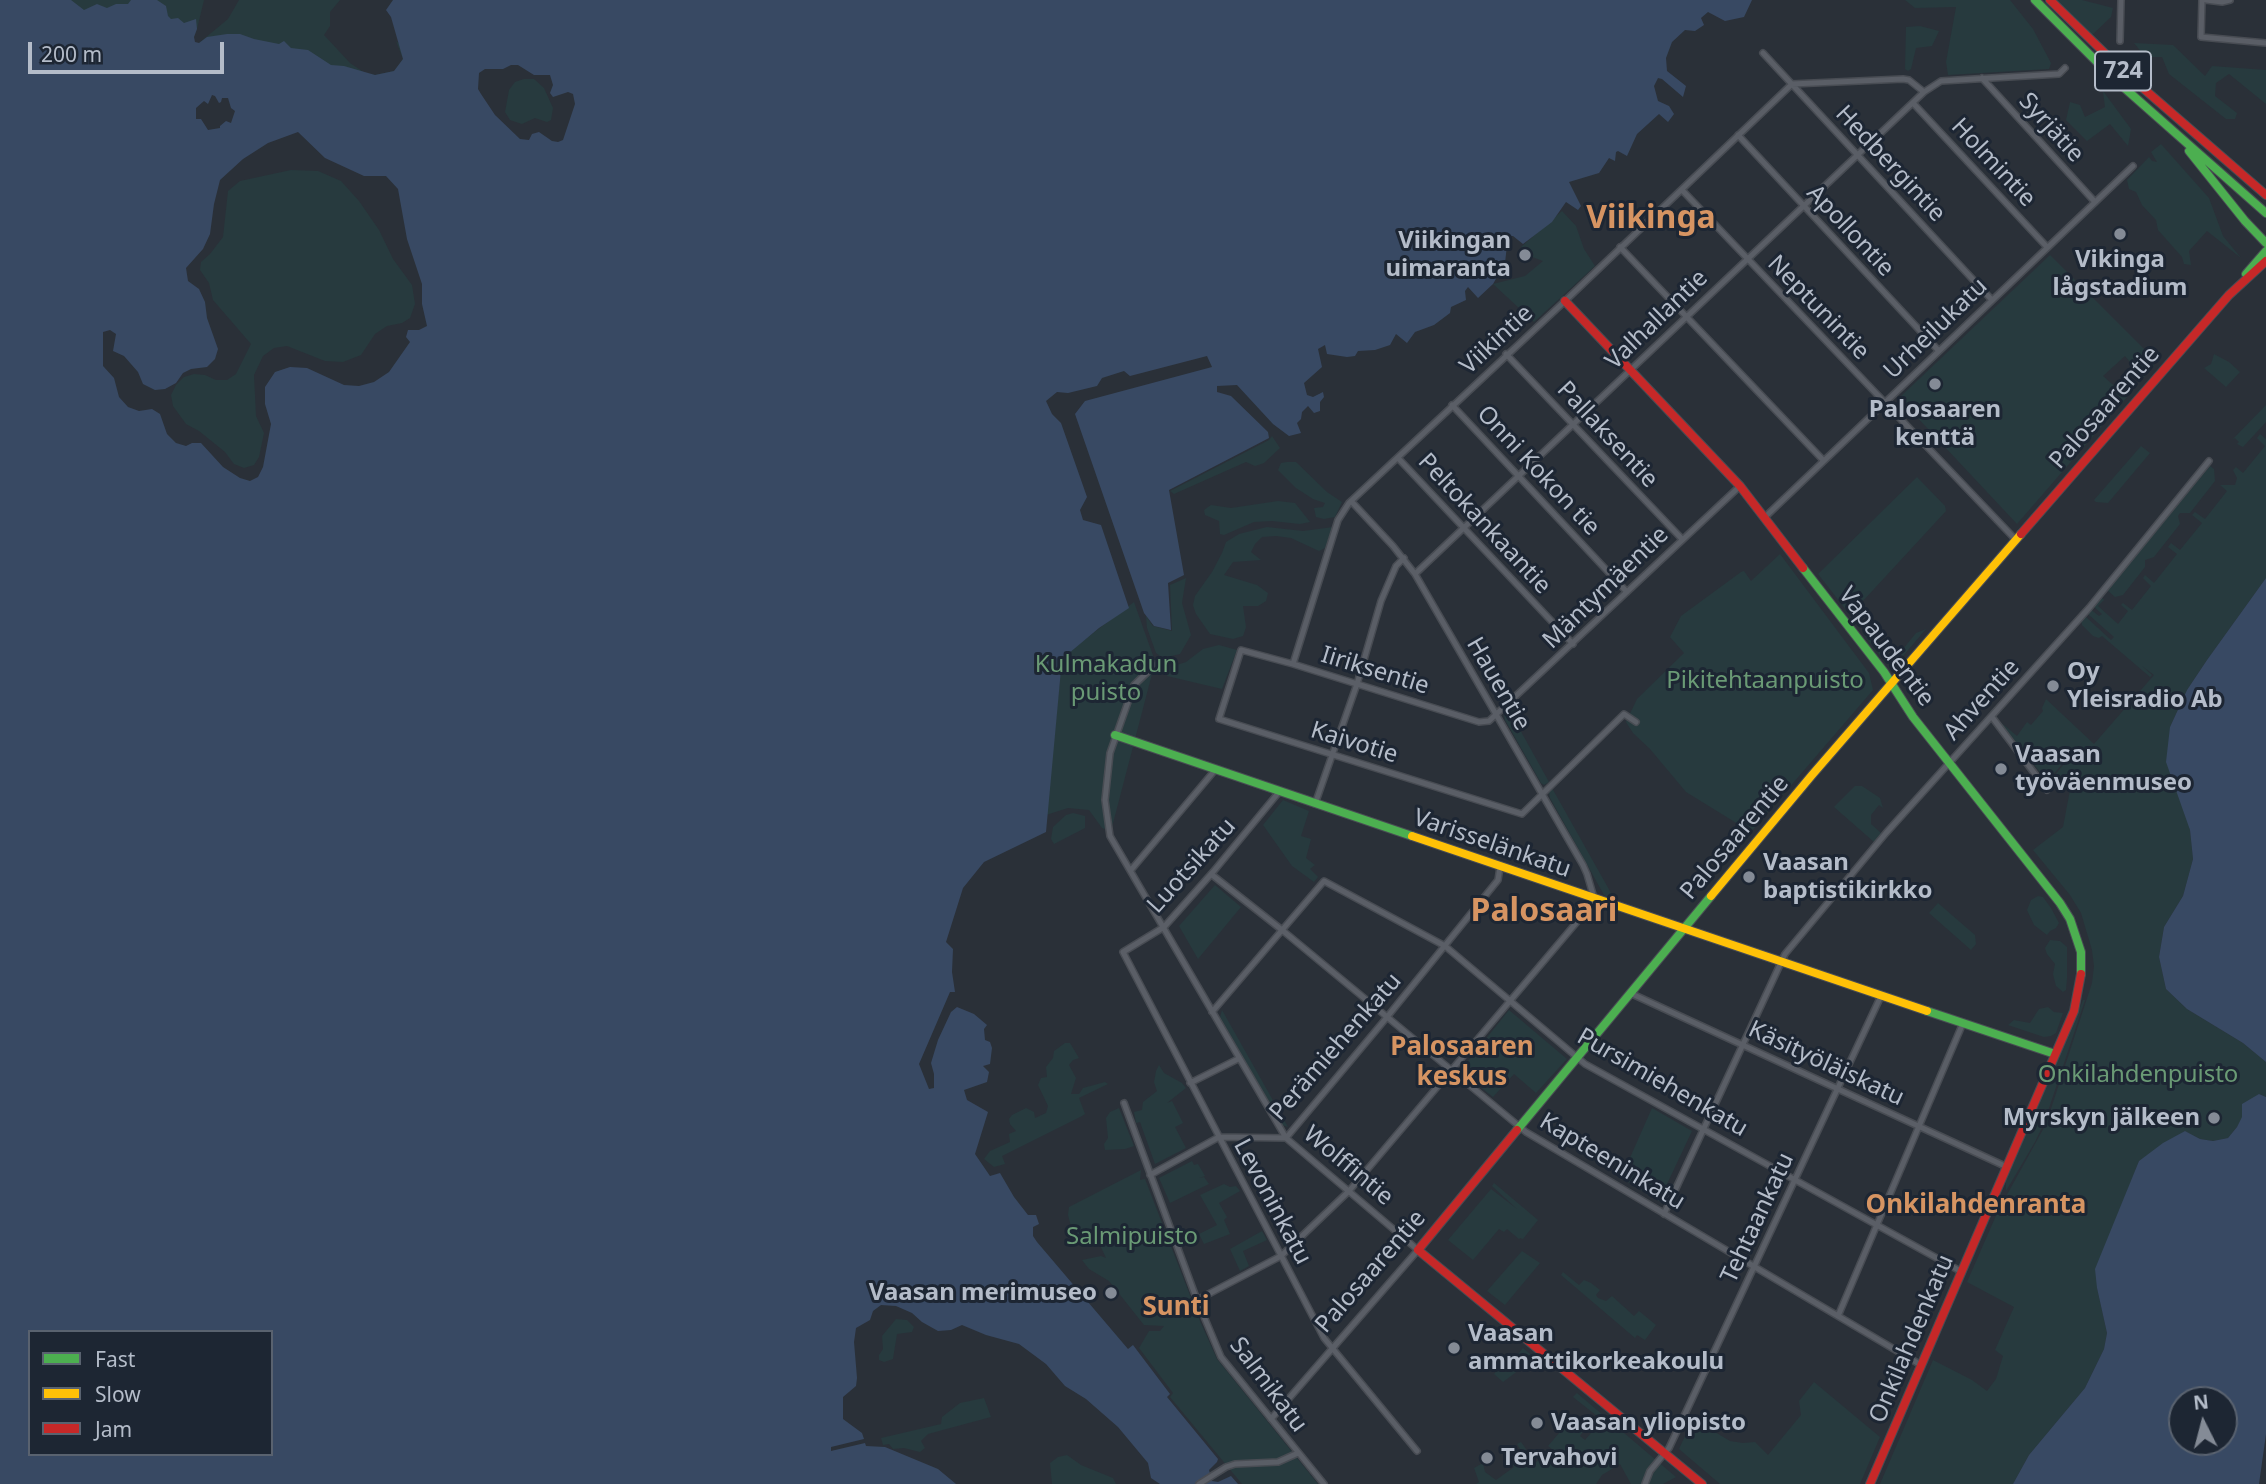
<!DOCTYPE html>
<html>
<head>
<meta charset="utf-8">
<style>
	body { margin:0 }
	#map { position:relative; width:2266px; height:1484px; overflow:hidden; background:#2a3038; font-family:"Noto Sans",sans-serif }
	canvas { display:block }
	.legend { position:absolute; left:28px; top:1330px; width:245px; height:126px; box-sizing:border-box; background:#1d2633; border:2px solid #59626f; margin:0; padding:9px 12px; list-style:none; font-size:21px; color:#b4bcc9 }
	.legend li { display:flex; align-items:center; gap:14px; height:35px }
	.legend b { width:35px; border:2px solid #59626f }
	.north { position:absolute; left:2168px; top:1386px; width:70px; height:70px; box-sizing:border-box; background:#1d2633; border:2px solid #59626f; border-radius:50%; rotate:354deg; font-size:19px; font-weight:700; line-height:28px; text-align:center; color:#b4bcc9 }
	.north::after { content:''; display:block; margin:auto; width:24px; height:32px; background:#848b96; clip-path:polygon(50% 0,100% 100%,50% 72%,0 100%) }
	.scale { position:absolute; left:28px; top:42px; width:196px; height:32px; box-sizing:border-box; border:4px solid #b4bcc9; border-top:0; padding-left:9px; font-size:21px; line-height:24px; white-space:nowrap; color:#b4bcc9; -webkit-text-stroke:5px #1d2633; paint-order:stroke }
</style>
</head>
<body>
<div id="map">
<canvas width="2266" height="1484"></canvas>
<ul class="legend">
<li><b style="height:9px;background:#4caf50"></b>Fast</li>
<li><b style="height:9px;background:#ffc107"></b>Slow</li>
<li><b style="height:9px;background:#c62828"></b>Jam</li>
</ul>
<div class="north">N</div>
<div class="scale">200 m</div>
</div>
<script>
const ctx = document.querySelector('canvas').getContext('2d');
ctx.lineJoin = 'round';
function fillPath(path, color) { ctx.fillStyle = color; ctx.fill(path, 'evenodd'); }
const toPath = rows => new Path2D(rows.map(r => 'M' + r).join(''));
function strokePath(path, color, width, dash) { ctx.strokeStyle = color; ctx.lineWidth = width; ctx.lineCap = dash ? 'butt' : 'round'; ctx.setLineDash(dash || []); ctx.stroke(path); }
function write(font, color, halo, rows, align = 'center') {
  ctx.font = font + ' "Noto Sans",sans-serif'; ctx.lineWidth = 6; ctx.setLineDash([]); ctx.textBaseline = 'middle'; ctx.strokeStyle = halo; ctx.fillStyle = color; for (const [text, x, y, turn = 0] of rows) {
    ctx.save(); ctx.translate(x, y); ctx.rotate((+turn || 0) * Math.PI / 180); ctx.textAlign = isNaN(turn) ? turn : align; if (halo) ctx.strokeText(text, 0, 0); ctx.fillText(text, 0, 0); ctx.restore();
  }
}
const green = toPath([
	[60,0,204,0,197,29,171,37,102,19],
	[239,0,340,0,330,12,330,26,324,35,350,63,365,73,375,75,394,71,403,59,396,41,411,54,386,82,199,43,228,19],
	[1905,0,2010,0,2033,29,2051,63,2049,69,1948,75,1946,62,1956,7,1915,8],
	[2057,0,2082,0,2113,8,2111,17,2092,35],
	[1920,26,1939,31,1932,46,1916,48,1911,69,1908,71,1905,69,1906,27],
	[2134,43,2173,45,2205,76,2212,66,2266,70,2266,104,2229,74,2216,83,2215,96,2237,113,2235,119,2226,119,2169,74,2162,57,2150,57,2143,54],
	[524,79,534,79,544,88,553,108,551,120,547,122,535,118,522,124,510,120,505,112,509,90,515,82],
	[2103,91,2131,129,2128,146,2110,124,2087,141,2066,120,2070,102,2080,105,2085,117,2105,107],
	[2161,144,2209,198,2223,236,2241,258,2207,231,2189,251,2191,265,2184,264,2182,257,2158,230,2156,220,2142,205,2136,192,2129,189,2127,180,2149,157,2152,161,2157,162,2151,152],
	[291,170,318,171,341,181,359,201,379,230,393,259,412,285,415,304,410,318,402,323,387,326,375,334,361,355,343,362,325,361,287,346,274,348,263,356,254,375,256,416,264,433,259,457,254,465,244,468,234,464,225,452,199,431,186,424,173,406,171,395,176,385,184,377,194,374,205,375,216,380,227,380,236,374,251,344,213,300,209,283,200,270,201,262,210,254,223,237,228,191,240,181],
	[1562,211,1576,226,1584,249,1595,266,1534,322,1493,284,1525,276,1543,261,1527,255,1521,247],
	[2050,255,2153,358,2154,366,2143,378,2125,356,2103,376,2127,397,2017,524,1899,398],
	[2214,354,2229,362,2240,372,2226,387,2204,368,2211,364],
	[2266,405,2266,422,2243,447,2237,444,2239,442,2235,438,2232,440],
	[2260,434,2266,439,2266,578,2207,660,2187,690,2170,727,2190,830,2193,859,2183,896,2164,927,2159,957,2166,989,2187,1009,2243,1043,2266,1062,2266,1097,2259,1094,2237,1127,2228,1138,2213,1141,2200,1139,2185,1131,2139,1161,2111,1233,2097,1288,2107,1333,2104,1349,2085,1388,2029,1455,2013,1484,1880,1484,1933,1360,1972,1380,1987,1391,1996,1379,2003,1356,1995,1350,2014,1307,1967,1282,1998,1211,2046,1124,2092,983,2094,966,2092,950,2081,913,2070,895,2033,850,2063,827,2070,790,2054,776,2077,748,2047,781,1998,720,2017,736,2027,722,2031,725,2043,711,2042,708,2046,699,2094,744,2154,675,2142,666,2152,675,2150,677,2102,636,2099,638,2093,636,2082,625,2081,619,2086,617,2111,640,2114,637,2089,615,2088,612,2090,609,2099,616,2102,614,2092,605,2100,596,2104,600,2098,606,2118,624,2128,611,2121,605,2123,603,2132,610,2151,586,2143,578,2145,575,2154,583,2177,554,2168,547,2171,543,2180,550,2202,523,2192,515,2195,512,2205,519,2227,491,2220,485,2235,485,2237,478,2233,470,2236,467,2243,473,2265,446,2257,438],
	[1272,436,1280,448,1264,463,1255,466,1246,462,1174,494,1170,491,1269,440],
	[2141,446,2150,453,2108,503,2096,502,2094,500],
	[1287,462,1296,462,1327,492,1342,502,1335,517,1324,519,1316,517,1314,508,1323,507,1325,503,1313,499,1296,488,1278,470,1281,463],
	[2210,466,2214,469,2215,481,2190,513,2180,513,2178,516,2180,524,2154,557,2145,560,2145,567,2123,595,2115,597,2107,590],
	[1917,477,1945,506,1946,511,1850,615,1818,574],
	[1278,501,1295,503,1310,522,1300,524,1272,521,1254,522,1224,535,1220,534,1219,521,1205,515,1204,510,1211,505,1231,508],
	[1267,527,1303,531,1333,527,1325,548,1319,551,1291,538,1276,536,1262,537,1255,544,1251,552,1261,560,1233,562,1224,575,1257,585,1268,593,1266,601,1258,606,1243,606,1246,627,1243,636,1233,639,1210,634,1196,614,1193,605,1195,596,1212,572,1222,553,1226,542,1239,534],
	[1780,554,1869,673,1873,690,1751,832,1686,792,1650,749,1633,733,1626,722,1637,699,1684,653,1670,637,1681,616,1741,572,1744,571,1751,581],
	[1186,578,1182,603,1191,635,1180,654,1163,658,1156,653,1147,628,1146,616,1153,626,1172,631,1170,585],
	[1134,602,1156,664,1151,667,1152,674,1111,831,1102,828,1089,810,1068,808,1046,815,1062,659,1080,643],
	[1926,629,1897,663,1887,664,1865,636,1874,635,1890,655,1899,654,1916,633],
	[1219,645,1237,650,1222,689,1167,676,1170,667,1186,662,1203,649],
	[1514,706,1519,714,1514,719,1549,782,1544,785,1541,783,1505,720,1504,714],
	[1855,786,1862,786,1880,798,1883,808,1879,805,1871,815,1871,824,1881,833,1874,842,1834,807],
	[1552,788,1611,893,1617,899,1616,901,1604,895,1550,798,1549,792],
	[1283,800,1309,811,1301,836,1311,839,1306,858,1315,865,1310,869,1318,877,1314,882,1292,866,1263,825],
	[1073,813,1085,816,1085,828,1054,844,1051,839,1053,827,1066,815],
	[1215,885,1241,907,1198,959,1179,926],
	[2038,896,2043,897,2051,908,2059,923,2056,928,2050,931,2047,935,2034,925,2027,910,2031,900],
	[1938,903,1975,935,1976,944,1971,950,1929,913],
	[2050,940,2060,941,2067,947,2067,978,2066,990,2063,992,2056,986,2053,974,2055,964,2047,954,2045,948],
	[2083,1000,2085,1000,2044,1123,2035,1142,2006,1191,2006,1181],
	[2048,1007,2054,1012,2063,1013,2056,1033,2051,1036,2044,1037,2008,1025,2014,1020,2030,1023,2039,1009],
	[1222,1010,1288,1127,1282,1125,1277,1116,1220,1017],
	[1509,1010,1567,1059,1536,1093,1514,1074,1493,1097,1460,1071],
	[1065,1043,1070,1043,1079,1058,1073,1060,1069,1065,1076,1078,1071,1094,1079,1094,1083,1088,1105,1082,1108,1084,1079,1098,1085,1114,1082,1116,1002,1156,1005,1164,994,1167,984,1159,990,1151,1010,1142,1009,1134,1016,1131,1010,1124,1009,1119,1012,1115,1026,1108,1034,1112,1035,1118,1046,1113,1048,1106,1038,1085,1041,1078,1047,1077,1046,1067,1053,1058,1054,1051],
	[1159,1065,1164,1073,1182,1083,1186,1088,1167,1103,1172,1101,1183,1123,1175,1127,1186,1148,1155,1164,1140,1122,1136,1123,1134,1112,1142,1110,1143,1102,1157,1091,1154,1082,1156,1071],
	[1119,1108,1134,1146,1125,1149,1105,1150,1104,1144,1108,1138,1106,1118,1110,1112],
	[1652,1108,1692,1131,1659,1201,1621,1178],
	[1192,1161,1194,1165,1198,1164,1205,1176,1199,1178,1204,1177,1209,1184,1170,1203,1159,1178],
	[1141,1170,1140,1180,1145,1179,1200,1321,1217,1359,1318,1484,1242,1484,1170,1397,1173,1393,1139,1348,1149,1331,1160,1331,1164,1326,1144,1325,1109,1281,1089,1269,1082,1260,1101,1256,1106,1258,1099,1243,1098,1225,1074,1238,1068,1215,1069,1207],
	[1494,1183,1538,1220,1523,1239,1520,1238,1519,1239,1507,1229,1504,1232,1499,1229,1473,1260,1448,1240,1491,1189,1517,1209,1492,1186],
	[1224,1184,1230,1187,1236,1186,1240,1191,1219,1203,1227,1217,1224,1220,1230,1234,1204,1244,1199,1234,1217,1225,1200,1195],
	[1262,1231,1267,1240,1243,1251,1249,1266,1240,1271,1230,1249],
	[1522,1251,1540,1263,1505,1305,1487,1291],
	[1563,1272,1579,1285,1584,1280,1591,1283,1600,1290,1596,1295,1598,1298,1606,1301,1612,1296,1634,1316,1639,1311,1656,1325,1645,1340,1637,1335,1635,1338,1561,1275],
	[896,1319,907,1320,914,1327,912,1332,897,1334,893,1359,884,1362,879,1360,879,1355,883,1349,882,1336],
	[1523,1348,1535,1358,1503,1382,1494,1374,1504,1362,1509,1365],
	[1814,1382,1880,1437,1860,1484,1720,1484,1679,1449,1693,1419,1730,1441,1743,1443,1755,1442,1768,1455,1801,1415,1799,1401],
	[1577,1393,1676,1477,1663,1484,1631,1484,1620,1464,1602,1475,1596,1484,1476,1484,1479,1482,1474,1468,1483,1463,1485,1472,1496,1480,1514,1467,1504,1452,1508,1449,1513,1455,1520,1449,1517,1444,1521,1442,1526,1449,1522,1454,1534,1464,1541,1458,1544,1460,1553,1450,1548,1446,1571,1419,1584,1430,1580,1436,1585,1440,1602,1420,1573,1397],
	[984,1398,991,1417,928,1434,921,1441,925,1448,920,1452,904,1448,893,1449,889,1444,883,1445,881,1438,941,1424,942,1417,960,1403],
	[1067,1455,1081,1465,1113,1478,1116,1484,1052,1484,1050,1463,1058,1457]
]);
const water = toPath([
	[0,0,71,0,84,10,97,4,107,8,116,4,128,4,131,0,157,0,166,6,168,16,171,19,178,18,184,23,196,19,197,29,194,37,195,42,199,43,207,37,227,34,240,34,254,39,279,44,284,41,291,48,308,50,331,65,344,66,375,75,394,71,403,59,391,17,386,10,393,0,1752,0,1744,17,1725,21,1708,12,1701,18,1704,25,1695,31,1685,30,1672,42,1666,58,1667,71,1686,86,1683,97,1662,79,1658,78,1654,86,1658,101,1669,106,1674,114,1668,122,1659,114,1637,134,1627,156,1618,151,1616,152,1615,161,1609,158,1599,173,1569,182,1581,206,1578,210,1566,202,1552,222,1523,244,1513,236,1508,236,1505,263,1493,284,1478,298,1468,287,1465,291,1466,300,1451,307,1450,313,1434,325,1415,332,1407,343,1396,334,1390,345,1375,350,1358,351,1355,356,1347,357,1327,354,1325,345,1318,349,1322,367,1304,383,1307,395,1313,397,1323,392,1324,397,1320,402,1320,411,1314,413,1308,406,1302,412,1301,419,1297,423,1301,433,1289,436,1273,424,1237,385,1217,386,1217,392,1231,396,1268,432,1269,438,1169,490,1184,575,1168,583,1171,630,1154,626,1144,613,1075,414,1085,401,1212,367,1207,356,1130,376,1124,371,1102,378,1097,386,1068,393,1057,392,1046,401,1052,414,1061,423,1087,497,1080,510,1083,520,1101,525,1129,608,1099,628,1062,659,1046,832,984,862,963,888,946,942,953,949,952,972,955,992,950,992,919,1064,929,1089,934,1088,934,1074,931,1063,938,1040,951,1012,957,1007,974,1014,987,1025,984,1029,985,1040,990,1042,992,1048,990,1064,983,1066,989,1072,987,1082,964,1090,967,1100,988,1112,975,1154,990,1176,1000,1173,1014,1197,1028,1215,1036,1215,1039,1224,1033,1227,1033,1236,1037,1242,1128,1349,1133,1345,1170,1394,1167,1397,1218,1459,1217,1462,1209,1470,1212,1481,1218,1482,1231,1476,1238,1484,1160,1484,1151,1478,1148,1463,1118,1427,1086,1399,1065,1386,1046,1364,1019,1344,986,1335,962,1325,951,1330,938,1331,922,1322,912,1313,896,1306,881,1305,873,1311,870,1320,856,1328,854,1342,857,1378,856,1386,843,1397,843,1419,862,1433,864,1439,831,1447,831,1451,865,1443,866,1446,885,1447,938,1469,956,1484,0,1484],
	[511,65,518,65,534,75,550,75,553,85,550,93,553,97,568,92,573,94,575,104,563,140,558,142,552,141,539,132,532,134,529,140,520,139,495,115,481,94,478,89,479,73,485,69,503,69],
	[212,95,215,96,219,103,221,102,222,98,228,98,231,108,235,111,231,123,226,121,220,126,220,128,208,130,201,119,196,119,196,108,204,101,208,104],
	[298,132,325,158,364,176,386,176,398,189,407,239,422,284,422,304,427,326,419,330,408,330,406,337,410,342,389,372,374,382,359,386,344,385,307,368,290,367,275,372,265,387,265,404,271,424,263,467,258,477,250,481,240,478,223,467,201,443,192,443,186,446,176,443,167,434,160,414,152,409,139,411,128,407,119,397,114,378,103,366,103,332,110,330,116,334,113,351,124,356,138,372,143,384,155,390,165,389,176,383,183,373,191,369,207,367,215,359,218,349,207,318,205,302,199,289,188,281,186,268,203,249,210,234,214,204,220,180,243,159,268,143],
	[30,1332,271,1332,271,1454,30,1454],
	[2266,578,2266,1062,2243,1043,2187,1009,2166,989,2159,957,2164,927,2183,896,2193,859,2190,830,2166,762,2170,727,2187,690,2207,660],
	[2259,1094,2266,1097,2266,1434,2259,1484,2013,1484,2029,1455,2085,1388,2104,1349,2107,1333,2097,1288,2095,1269,2139,1161,2163,1143,2185,1131,2200,1139,2213,1141,2228,1138,2237,1127,2242,1117,2242,1104],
	[2224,1400,2224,1442,2182,1442,2182,1400]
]);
const street = toPath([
	[2202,0,2201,37,2266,43],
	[2206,0,2222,2,2230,0],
	[2120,41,2121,0],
	[1763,53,1991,299],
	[1982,78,2095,202],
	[1913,103,2047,247],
	[1738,135,1938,350],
	[1682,190,2016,540],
	[1620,247,1823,460],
	[1506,354,1682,539],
	[1452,405,1627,592],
	[1398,458,1573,644],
	[1764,518,2133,166],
	[1415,574,1924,92],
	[1156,664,1134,685,1110,753,1105,800,1110,836,1286,1138,1418,1250,1271,1419],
	[1293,664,1338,520,1349,503,1565,301,1792,84,1903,79,1909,80,1924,92,1941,81,2059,74,2065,68],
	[1992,717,2047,790],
	[1636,722,1624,714,1522,814,1219,719,1241,650,1293,664,1479,722,1489,721,1740,486],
	[1279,792,1213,872,1164,927,1123,952,1324,1338,1417,1451],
	[1315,804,1357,684,1381,601,1396,566,1404,558],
	[1131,870,1215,770],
	[1211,874,1282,930,1526,1132,1921,1365],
	[1630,993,2007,1167],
	[1212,1012,1324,881,1445,946,1585,1064,1962,1272],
	[1190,1083,1238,1059],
	[1124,1103,1197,1300,1221,1357,1324,1484],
	[1150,1175,1219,1137,1286,1138,1383,1022,1498,880,1500,867],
	[1664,1214,1785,954,1886,833,2089,608,2209,461],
	[1197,1300,1281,1256,1349,1191,1593,903,1594,898,1587,874,1583,865,1415,574,1393,546,1351,501],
	[1838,1316,1963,1023],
	[1199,1484,1226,1467,1235,1464,1278,1462,1298,1453],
	[1645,1484,1650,1471,1669,1448,1881,996]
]);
const fast = toPath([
	[2035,0,2112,77,2266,213],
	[2189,151,2245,221,2266,243],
	[2246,274,2266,251],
	[1803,568,1884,672,1913,717,2060,903,2070,919,2081,952,2081,974],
	[1115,735,1412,836],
	[1927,1011,2055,1054],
	[1517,1130,1711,896]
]);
const slow = toPath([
	[1412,836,1927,1011],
	[1711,896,1812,775,2021,534]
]);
const jam = toPath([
	[2050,0,2121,69,2266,195],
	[1565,301,1740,486,1803,568],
	[2021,534,2229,295,2266,261],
	[1517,1130,1418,1250,1702,1484],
	[1870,1484,2074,1011,2081,974]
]);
const markers = [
	[2120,234,7,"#848b96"],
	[1525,255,7,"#848b96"],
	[1935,384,7,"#848b96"],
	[2053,686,7,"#848b96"],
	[2001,769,7,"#848b96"],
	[1749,877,7,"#848b96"],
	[2214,1118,7,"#848b96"],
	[1111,1293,7,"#848b96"],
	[1454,1348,7,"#848b96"],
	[1537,1423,7,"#848b96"],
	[1487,1458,7,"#848b96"]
];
const shields = [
	[2123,71,56]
];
const shieldNames = [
	["724",2123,71]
];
const streetNames = [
	["Syrjätie",2051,128,48],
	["Holmintie",1993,163,47],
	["Hedbergintie",1890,164,47],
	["Apollontie",1850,231,47],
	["Neptunintie",1818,308,46],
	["Valhallantie",1657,320,-44],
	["Urheilukatu",1936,329,-44],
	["Viikintie",1497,340,-43],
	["Palosaarentie",2105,408,-49],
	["Pallaksentie",1607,435,47],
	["Onni Kokon tie",1538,471,47],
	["Peltokankaantie",1484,524,47],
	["Mäntymäentie",1606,588,-44],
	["Vapaudentie",1886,647,53],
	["Iiriksentie",1375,671,17],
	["Hauentie",1498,684,60],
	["Ahventie",1982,700,-48],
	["Kaivotie",1354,743,17],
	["Palosaarentie",1735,838,-50],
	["Varisselänkatu",1492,844,19],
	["Luotsikatu",1192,866,-48],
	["Perämiehenkatu",1336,1047,-49],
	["Käsityöläiskatu",1826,1064,25],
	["Pursimiehenkatu",1662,1083,30],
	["Kapteeninkatu",1612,1162,31],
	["Wolffintie",1348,1166,40],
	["Levoninkatu",1272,1202,62],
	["Tehtaankatu",1758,1218,-65],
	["Palosaarentie",1371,1272,-49],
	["Onkilahdenkatu",1912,1339,-67],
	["Salmikatu",1268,1385,53]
];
const poiNames = [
	["Viikingan",1511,241,"right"],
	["uimaranta",1511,269,"right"],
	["Vikinga",2120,260,"center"],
	["lågstadium",2120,288,"center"],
	["Palosaaren",1935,410,"center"],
	["kenttä",1935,438,"center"],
	["Oy",2067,672],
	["Yleisradio Ab",2067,700],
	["Vaasan",2015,755],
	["työväenmuseo",2015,783],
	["Vaasan",1763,863],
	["baptistikirkko",1763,891],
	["Myrskyn jälkeen",2200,1118,"right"],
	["Vaasan merimuseo",1097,1293,"right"],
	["Vaasan",1468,1334],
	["ammattikorkeakoulu",1468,1362],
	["Vaasan yliopisto",1551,1423],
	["Tervahovi",1501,1458]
];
const parkNames = [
	["Kulmakadun",1106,665],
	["puisto",1106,693],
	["Pikitehtaanpuisto",1765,681],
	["Onkilahdenpuisto",2138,1075],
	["Salmipuisto",1132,1237]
];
const neighbourhoodNames = [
	["Palosaaren",1462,1048],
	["keskus",1462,1078],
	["Onkilahdenranta",1976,1206],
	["Sunti",1176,1308]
];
const districtNames = [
	["Viikinga",1651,219],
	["Palosaari",1544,912]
];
fillPath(green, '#273a3e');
fillPath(water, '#384963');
strokePath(street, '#484c53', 8);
strokePath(fast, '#484c53', 10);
strokePath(slow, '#484c53', 10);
strokePath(jam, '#484c53', 10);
strokePath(street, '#5a5e66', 5);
strokePath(fast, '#4caf50', 8);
strokePath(slow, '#ffc107', 8);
strokePath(jam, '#c62828', 8);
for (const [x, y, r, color] of markers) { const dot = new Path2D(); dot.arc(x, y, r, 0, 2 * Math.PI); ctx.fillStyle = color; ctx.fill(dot); strokePath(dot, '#1d2633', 2.5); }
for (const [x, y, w] of shields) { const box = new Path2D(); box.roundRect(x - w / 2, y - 19.5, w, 39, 5); ctx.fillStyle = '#1d2633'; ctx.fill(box); strokePath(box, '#b4bcc9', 2); }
write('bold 23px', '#b4bcc9', null, shieldNames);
write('24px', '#b4bcc9', '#1d2633', streetNames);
write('bold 24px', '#b4bcc9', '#1d2633', poiNames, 'left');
write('24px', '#6a9a75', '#1d2633', parkNames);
write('bold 26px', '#d69462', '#1d2633', neighbourhoodNames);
write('bold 32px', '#d69462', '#1d2633', districtNames);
</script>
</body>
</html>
